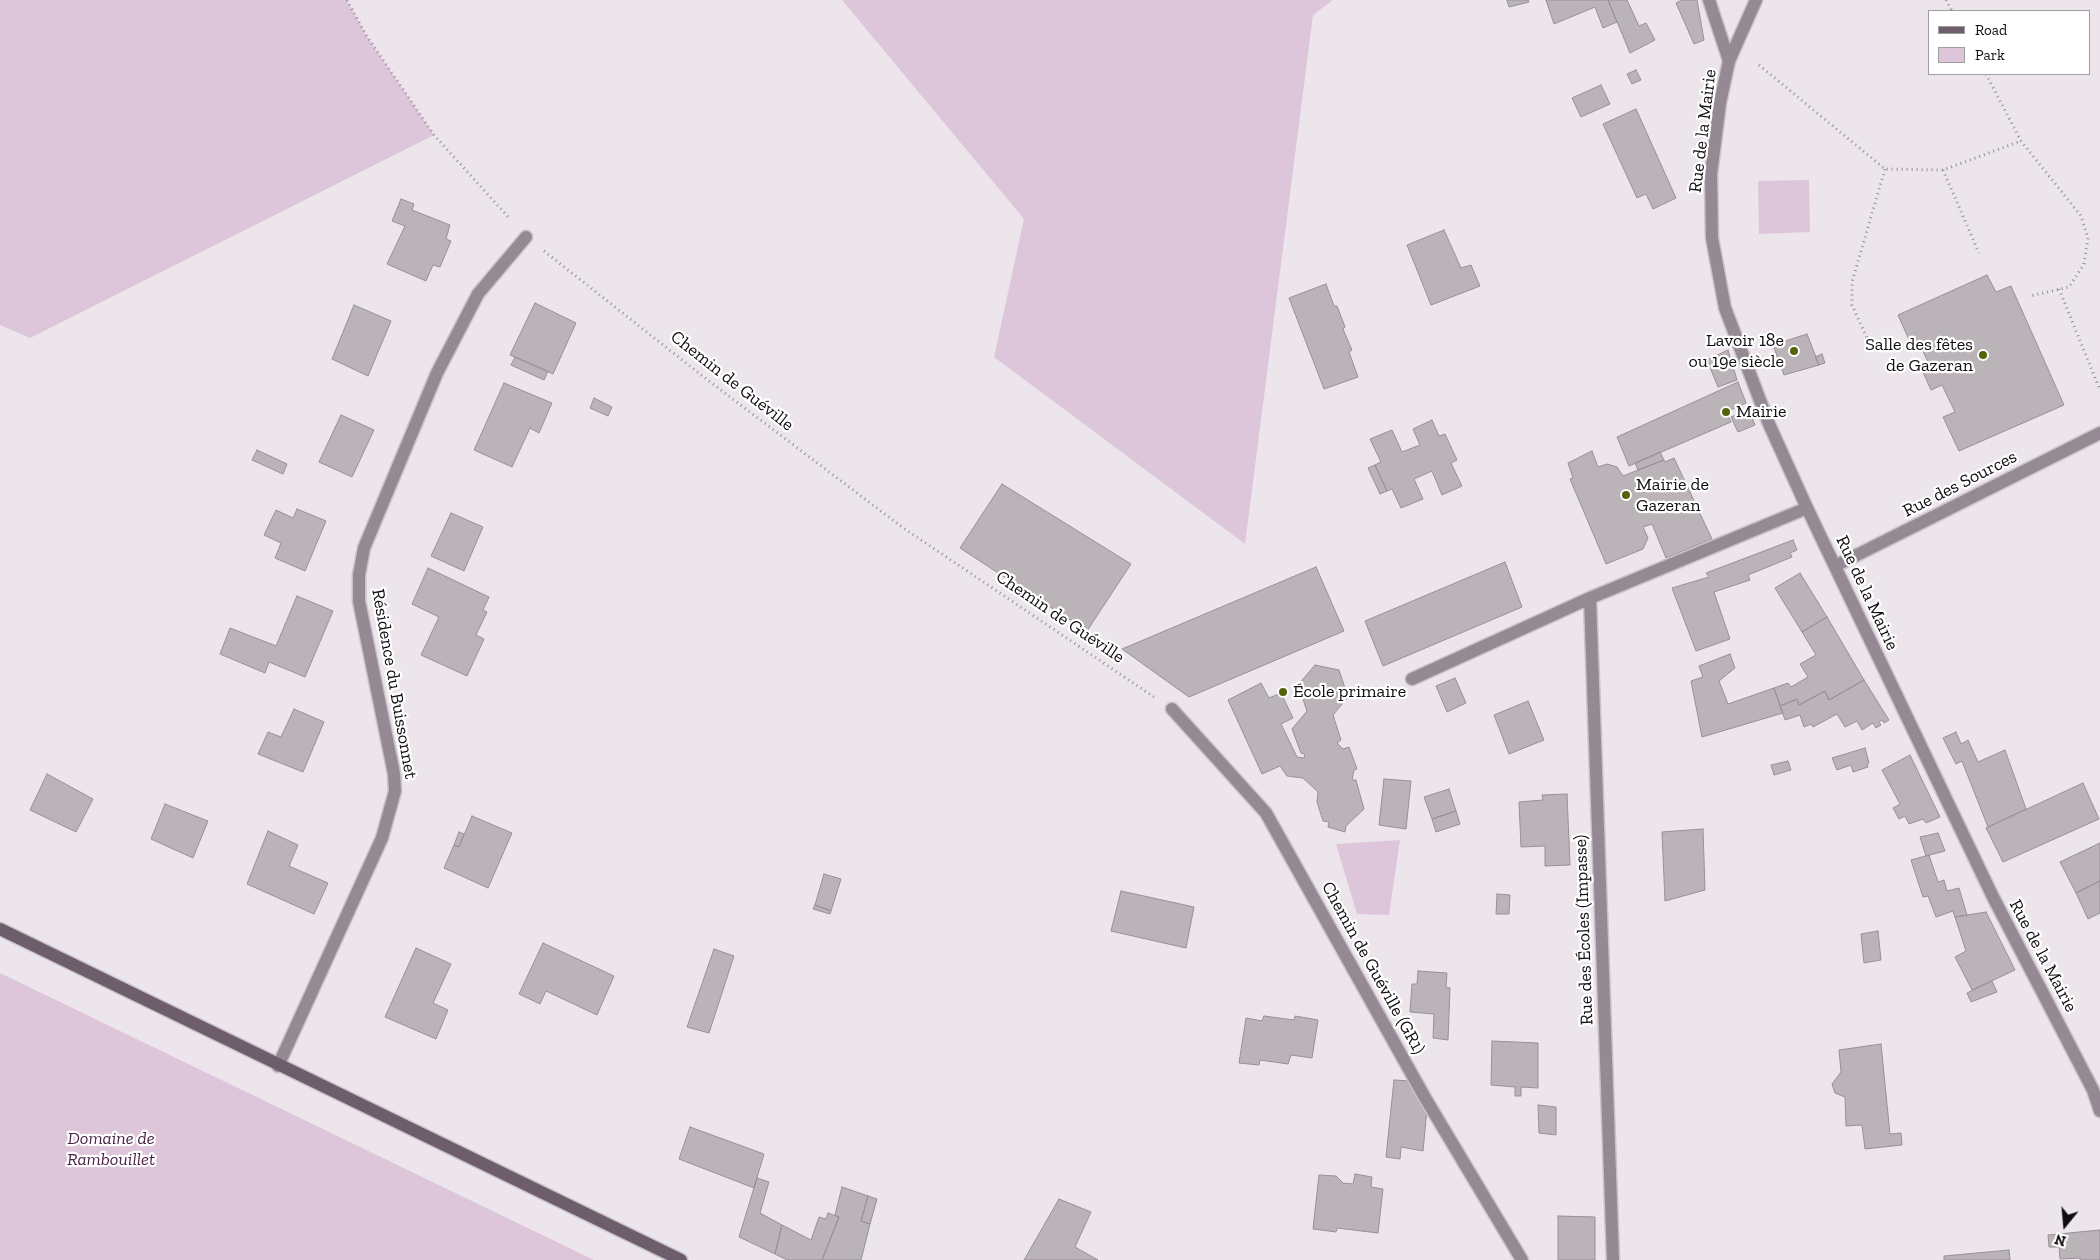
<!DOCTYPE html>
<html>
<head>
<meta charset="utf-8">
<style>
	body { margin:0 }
	#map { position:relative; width:2100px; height:1260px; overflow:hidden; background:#ece5eb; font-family:"Zilla Slab",serif }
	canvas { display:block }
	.legend { position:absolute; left:1928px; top:10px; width:162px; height:65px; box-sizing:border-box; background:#fff; border:1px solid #9f9e9f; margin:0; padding:6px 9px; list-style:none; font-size:15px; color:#0f0d0f }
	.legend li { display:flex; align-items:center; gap:10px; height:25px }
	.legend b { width:25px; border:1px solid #9f9e9f }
	.north { position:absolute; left:2040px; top:1200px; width:50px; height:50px; -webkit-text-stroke:4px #fff; paint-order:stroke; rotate:197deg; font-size:14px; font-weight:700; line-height:20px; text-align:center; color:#0f0d0f }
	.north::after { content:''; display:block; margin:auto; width:18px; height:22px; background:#0f0d0f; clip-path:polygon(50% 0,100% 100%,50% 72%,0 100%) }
</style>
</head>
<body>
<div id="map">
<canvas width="2100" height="1260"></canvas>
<ul class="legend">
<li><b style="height:6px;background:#6e5d6c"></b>Road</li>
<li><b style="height:14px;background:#ddc6da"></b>Park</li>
</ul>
<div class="north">N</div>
</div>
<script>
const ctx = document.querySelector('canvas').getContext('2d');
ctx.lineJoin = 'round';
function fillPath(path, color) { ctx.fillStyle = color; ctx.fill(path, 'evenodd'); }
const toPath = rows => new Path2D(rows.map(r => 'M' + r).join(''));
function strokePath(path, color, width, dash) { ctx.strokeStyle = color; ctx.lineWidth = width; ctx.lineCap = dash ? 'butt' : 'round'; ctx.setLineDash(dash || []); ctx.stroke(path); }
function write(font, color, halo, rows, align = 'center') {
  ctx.font = font + ' "Zilla Slab",serif'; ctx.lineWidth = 4.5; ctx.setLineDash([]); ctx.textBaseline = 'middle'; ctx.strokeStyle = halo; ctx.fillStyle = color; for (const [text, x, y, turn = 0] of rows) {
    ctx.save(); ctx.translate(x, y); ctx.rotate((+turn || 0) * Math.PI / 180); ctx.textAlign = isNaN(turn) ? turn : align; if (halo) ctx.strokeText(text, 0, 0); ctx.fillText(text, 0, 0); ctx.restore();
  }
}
const green = toPath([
	[0,0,347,0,366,35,434,135,30,338,0,325],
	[842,0,1333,0,1313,15,1245,544,994,357,1024,219],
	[1809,180,1810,232,1759,234,1758,181],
	[1400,840,1389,915,1357,914,1336,844],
	[0,973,594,1260,0,1260]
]);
const building = toPath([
	[1507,0,1528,0,1529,2,1509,7,1507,0],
	[1546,0,1608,0,1617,22,1603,28,1595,7,1554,24,1546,0],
	[1608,0,1627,0,1639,26,1646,23,1655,40,1630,53,1608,0],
	[1682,0,1697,0,1704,40,1694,44,1676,3,1682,0],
	[1636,70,1641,80,1632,84,1627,74,1636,70],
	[1601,85,1610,104,1581,117,1572,98,1601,85],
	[1636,109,1676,198,1653,209,1646,194,1637,198,1603,124,1636,109],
	[401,199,414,204,412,210,450,225,446,239,451,241,440,267,433,265,426,281,387,264,405,226,392,221,401,199],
	[1444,230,1461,268,1471,265,1480,286,1431,305,1407,245,1444,230],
	[1987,275,1996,292,2011,286,2064,405,1959,451,1943,417,1955,412,1942,385,1931,390,1922,370,1930,366,1918,341,1911,344,1898,315,1987,275],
	[1326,284,1334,306,1337,306,1345,327,1343,329,1352,350,1349,352,1358,377,1324,389,1289,298,1326,284],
	[535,303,576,323,553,374,510,355,535,303],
	[354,305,391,321,368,376,332,359,354,305],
	[1807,334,1819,365,1784,375,1773,345,1807,334],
	[1728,350,1737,380,1718,387,1707,360,1728,350],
	[1822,354,1825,363,1819,365,1815,357,1822,354],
	[515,357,548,371,544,380,511,365,515,357],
	[1738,382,1746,403,1726,412,1731,422,1629,466,1617,437,1738,382],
	[504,383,552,403,539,433,530,428,512,467,474,450,504,383],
	[594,398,612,407,608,416,590,408,594,398],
	[1749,410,1755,425,1738,432,1731,417,1749,410],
	[341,415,374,430,352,477,319,462,341,415],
	[1432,420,1439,436,1445,434,1457,460,1451,463,1462,486,1442,495,1432,471,1414,479,1423,499,1401,508,1392,489,1387,491,1375,465,1381,462,1370,439,1392,430,1402,452,1420,445,1413,429,1432,420],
	[257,450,287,464,283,474,252,460,257,450],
	[1592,451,1598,467,1607,464,1617,467,1623,476,1664,460,1665,462,1674,458,1712,539,1666,558,1652,524,1643,527,1648,538,1643,549,1606,564,1570,479,1573,478,1568,463,1592,451],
	[1660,452,1664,460,1638,470,1635,463,1660,452],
	[1375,465,1387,491,1380,494,1368,468,1375,465],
	[1002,484,1131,564,1087,631,960,548,1002,484],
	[297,509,326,521,305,571,275,558,281,543,264,535,276,510,293,518,297,509],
	[451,513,483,527,464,571,431,556,451,513],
	[1793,540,1797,550,1790,553,1792,557,1748,575,1750,580,1714,592,1730,639,1696,651,1672,588,1709,577,1706,573,1793,540],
	[1505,562,1522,607,1383,666,1365,621,1505,562],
	[1316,567,1344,631,1189,697,1122,649,1316,567],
	[428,568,489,597,483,610,487,612,476,635,484,639,467,676,421,655,439,617,412,604,428,568],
	[1800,573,1827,617,1802,632,1775,588,1800,573],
	[297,596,333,611,305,677,269,662,265,673,220,654,230,628,276,646,297,596],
	[1827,617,1864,680,1829,700,1825,691,1799,705,1797,699,1780,706,1774,688,1788,683,1791,687,1808,677,1800,664,1816,655,1802,632,1827,617],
	[1730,654,1735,668,1719,681,1728,704,1774,688,1783,713,1702,737,1691,681,1703,677,1699,666,1730,654],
	[1315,665,1339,670,1348,697,1333,715,1341,740,1337,743,1343,749,1349,747,1357,769,1354,770,1352,780,1356,780,1364,809,1346,826,1345,832,1328,827,1329,822,1323,821,1317,802,1318,792,1303,778,1287,776,1280,766,1262,774,1228,700,1261,683,1269,698,1281,693,1293,718,1281,724,1297,757,1304,758,1305,754,1301,753,1292,729,1307,711,1298,685,1315,665],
	[1455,678,1466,703,1447,712,1436,686,1455,678],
	[1864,680,1889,720,1884,723,1882,720,1879,722,1881,725,1876,728,1873,723,1862,730,1857,721,1845,727,1837,714,1813,727,1811,724,1804,727,1800,715,1785,720,1780,706,1797,699,1799,705,1825,691,1829,700,1864,680],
	[1528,701,1544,740,1509,754,1494,715,1528,701],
	[294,709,324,722,303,772,258,754,268,732,281,737,294,709],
	[1956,732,1961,744,1968,740,1978,762,2005,750,2026,809,1988,827,1962,761,1956,764,1943,738,1956,732],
	[1865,748,1869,763,1867,764,1868,767,1853,772,1851,765,1837,770,1832,758,1865,748],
	[1910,755,1940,817,1926,823,1923,819,1909,824,1905,816,1899,819,1893,808,1900,804,1882,770,1910,755],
	[1788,761,1791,770,1774,775,1771,765,1788,761],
	[47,774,93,799,76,832,30,810,47,774],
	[1384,779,1411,781,1406,829,1379,825,1384,779],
	[2083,783,2099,819,2003,862,1986,828,2083,783],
	[1449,789,1456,811,1432,819,1424,797,1449,789],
	[1567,794,1570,865,1545,866,1545,846,1521,847,1519,802,1543,800,1542,795,1567,794],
	[165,804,208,821,193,858,151,839,165,804],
	[1456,811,1460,824,1436,832,1432,819,1456,811],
	[472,816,512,833,488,888,444,868,454,845,459,847,472,816],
	[1703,829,1705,890,1665,901,1662,832,1703,829],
	[268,831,298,845,289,866,328,883,314,914,247,884,268,831],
	[459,832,464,834,459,847,454,845,459,832],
	[1938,833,1945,851,1926,856,1920,837,1938,833],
	[2100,843,2100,881,2076,893,2060,862,2100,843],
	[1929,855,1938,882,1944,880,1947,891,1959,888,1967,915,1955,917,1953,911,1936,917,1928,896,1923,897,1911,860,1929,855],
	[824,874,841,879,831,911,815,905,824,874],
	[2100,881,2100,913,2088,919,2076,893,2100,881],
	[1121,891,1194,907,1186,948,1111,931,1121,891],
	[1497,894,1510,895,1509,914,1496,914,1497,894],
	[815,905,831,911,830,914,813,909,815,905],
	[1986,912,2015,970,1972,990,1955,957,1966,951,1955,917,1986,912],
	[1878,931,1881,960,1864,963,1861,934,1878,931],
	[543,943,614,976,597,1015,546,991,540,1004,519,994,543,943],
	[416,948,451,964,433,1003,448,1010,436,1039,385,1017,416,948],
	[714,949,734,956,709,1033,687,1027,714,949],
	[1418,971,1447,973,1446,987,1450,988,1448,1040,1433,1038,1434,1014,1410,1012,1412,984,1417,984,1418,971],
	[1992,981,1997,992,1971,1002,1967,993,1992,981],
	[1264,1016,1294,1020,1295,1016,1318,1020,1312,1058,1291,1055,1288,1064,1260,1060,1259,1065,1239,1063,1246,1018,1262,1021,1264,1016],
	[1492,1041,1538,1043,1538,1088,1521,1087,1521,1096,1515,1096,1515,1087,1491,1085,1492,1041],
	[1881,1044,1890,1134,1901,1133,1902,1145,1865,1149,1862,1125,1846,1126,1845,1097,1835,1093,1832,1084,1841,1072,1839,1050,1881,1044],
	[1394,1080,1411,1081,1427,1109,1423,1151,1401,1147,1400,1159,1386,1157,1394,1080],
	[1538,1105,1556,1107,1556,1135,1539,1133,1538,1105],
	[690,1127,764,1154,754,1188,679,1159,690,1127],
	[1355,1174,1372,1177,1371,1187,1383,1189,1378,1233,1337,1228,1336,1232,1313,1229,1319,1175,1336,1176,1343,1183,1353,1184,1355,1174],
	[757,1178,769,1182,760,1213,782,1225,775,1254,739,1237,757,1178],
	[842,1187,868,1196,861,1221,870,1224,861,1260,822,1260,839,1217,835,1215,842,1187],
	[868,1196,877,1199,870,1224,861,1221,868,1196],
	[1059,1199,1091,1212,1075,1247,1098,1260,1024,1260,1059,1199],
	[828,1213,839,1217,822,1260,787,1260,775,1254,782,1225,811,1240,819,1217,826,1219,828,1213],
	[1558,1216,1595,1217,1595,1260,1558,1260,1558,1216],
	[2100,1230,2100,1260,2080,1260,2080,1258,2060,1259,2059,1247,2049,1247,2048,1235,2100,1230],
	[2009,1250,2010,1260,1944,1260,1944,1256,2009,1250]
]);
const path = toPath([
	[347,0,366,35,434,135,510,219],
	[1946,0,1952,11],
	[1759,65,1885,169,1943,170,2021,141],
	[1986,74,2021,141,2081,216,2088,238,2084,264,2069,287,2030,296],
	[1943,170,1979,253],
	[544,251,705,378,902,527,1154,697],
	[2059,289,2100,390],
	[1873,351,1852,305,1852,282,1885,169]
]);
const minor = toPath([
	[1709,0,1729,61],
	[1835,566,2100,433],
	[1590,598,1613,1260],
	[1412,679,1590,598,1807,508],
	[1172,709,1266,813,1424,1096,1522,1260],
	[278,1066,382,838,395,791,394,774,359,601,359,575,364,548,437,373,478,294,526,237]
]);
const tertiary = toPath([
	[1756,0,1729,61,1720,103,1711,174,1712,238,1725,308,1769,424,1807,508,1993,897,2093,1090,2100,1111]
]);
const secondary = toPath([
	[0,929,681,1260]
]);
const markers = [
	[1794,351,5,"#53630a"],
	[1983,355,5,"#53630a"],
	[1726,412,5,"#53630a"],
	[1626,495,5,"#53630a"],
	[1283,692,5,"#53630a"]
];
const streetNames = [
	["Rue de la Mairie",1703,131,-83],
	["Chemin de Guéville",732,381,38],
	["Rue des Sources",1960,484,-27],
	["Rue de la Mairie",1867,593,65],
	["Chemin de Guéville",1060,617,34],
	["Résidence du Buissonnet",394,684,80],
	["Rue des Écoles (Impasse)",1584,930,-92],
	["Rue de la Mairie",2043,956,62],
	["Chemin de Guéville (GR1)",1373,968,61]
];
const poiNames = [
	["Lavoir 18e",1784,341,"right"],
	["ou 19e siècle",1784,362,"right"],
	["Salle des fêtes",1973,345,"right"],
	["de Gazeran",1973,366,"right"],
	["Mairie",1736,412],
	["Mairie de",1636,485],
	["Gazeran",1636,506],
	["École primaire",1293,692]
];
const parkNames = [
	["Domaine de",111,1139],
	["Rambouillet",111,1160]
];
fillPath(green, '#ddc6da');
fillPath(building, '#bab4b9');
strokePath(building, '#979096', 1);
strokePath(minor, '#c9c2c8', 15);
strokePath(tertiary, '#c9c2c8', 15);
strokePath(secondary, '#c9c2c8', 15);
strokePath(path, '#948f94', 3, [1, 4]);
strokePath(minor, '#958994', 12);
strokePath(tertiary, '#958994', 12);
strokePath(secondary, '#6e5d6c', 12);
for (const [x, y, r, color] of markers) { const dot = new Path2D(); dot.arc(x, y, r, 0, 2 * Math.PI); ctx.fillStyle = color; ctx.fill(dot); strokePath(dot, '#fff', 2); }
write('18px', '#0f0d0f', '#fff', streetNames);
write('18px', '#0f0d0f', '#fff', poiNames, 'left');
write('italic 18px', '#4a2446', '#fff', parkNames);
</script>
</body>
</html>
